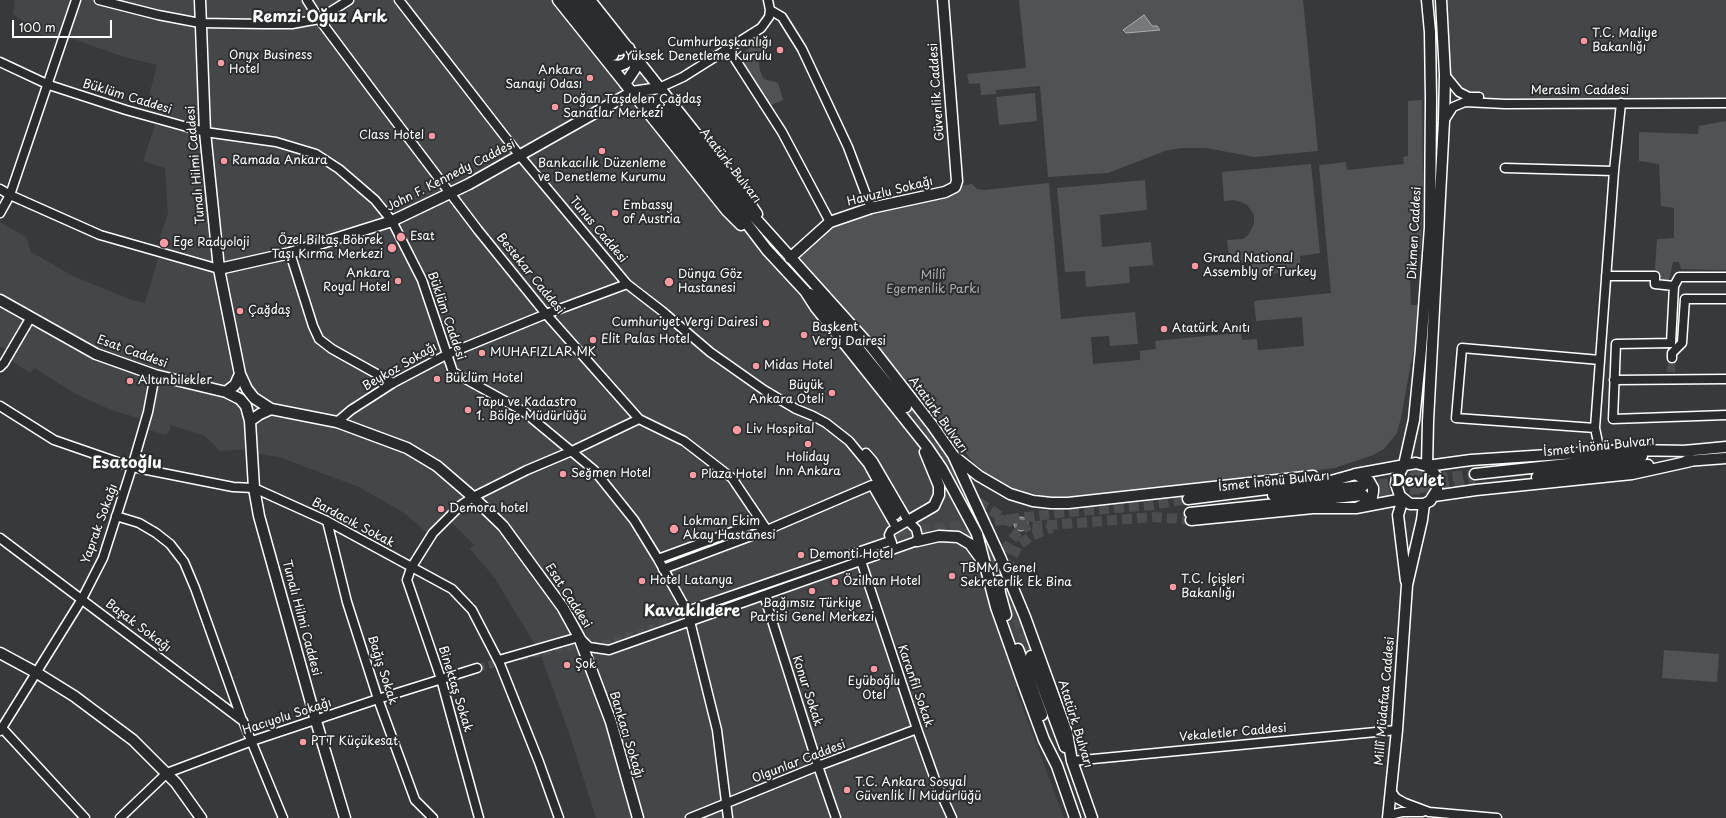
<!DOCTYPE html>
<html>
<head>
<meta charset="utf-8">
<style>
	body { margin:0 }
	#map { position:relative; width:1726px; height:818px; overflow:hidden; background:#373a3b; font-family:"Playpen Sans",sans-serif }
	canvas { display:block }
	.scale { position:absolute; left:12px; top:20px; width:100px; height:18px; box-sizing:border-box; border:2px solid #fff; border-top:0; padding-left:5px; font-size:12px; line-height:14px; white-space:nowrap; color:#fff; -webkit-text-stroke:3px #2a2d2e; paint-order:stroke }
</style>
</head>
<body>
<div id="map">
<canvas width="1726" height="818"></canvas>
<div class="scale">100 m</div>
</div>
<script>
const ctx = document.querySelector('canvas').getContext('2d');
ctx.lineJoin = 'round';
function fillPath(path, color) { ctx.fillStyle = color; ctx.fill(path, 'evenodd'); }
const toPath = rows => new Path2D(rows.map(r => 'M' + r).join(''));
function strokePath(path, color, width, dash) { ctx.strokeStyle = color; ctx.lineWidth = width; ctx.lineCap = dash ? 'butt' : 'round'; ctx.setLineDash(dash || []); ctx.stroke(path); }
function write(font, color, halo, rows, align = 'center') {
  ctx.font = font + ' "Playpen Sans",sans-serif'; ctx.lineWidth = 4; ctx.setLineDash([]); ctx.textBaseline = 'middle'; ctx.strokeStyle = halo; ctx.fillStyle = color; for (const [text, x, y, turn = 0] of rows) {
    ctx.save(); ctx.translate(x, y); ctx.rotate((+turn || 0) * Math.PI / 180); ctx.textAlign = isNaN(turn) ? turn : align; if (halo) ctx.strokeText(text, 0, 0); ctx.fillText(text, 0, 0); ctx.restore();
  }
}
const built = toPath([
	[13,0,590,0,758,217,817,286,953,455,1046,675,1015,687,1064,818,596,818,570,736,540,653,494,577,470,549,474,545,448,519,431,536,404,513,359,487,279,457,251,453,251,449,220,451,205,436,171,425,168,434,165,435,143,428,145,420,111,410,76,394,34,368,30,373,7,358,10,353,0,346,0,222,26,237,31,252,73,276,132,300,145,303,160,252,155,251,168,214,165,168,143,161,157,119,144,115,157,65,121,56,65,36,63,42,40,34,13,14,15,2],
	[1441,0,1726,0,1726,97,1508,99,1469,97,1450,83]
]);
const green = toPath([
	[1019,0,1303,0,1318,151,1254,157,1206,148,1181,148,1165,151,1108,173,1048,177,1040,86,996,90,996,94,981,95,980,83,969,84,967,74,1026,68],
	[761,39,764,42,767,52,767,56,759,62,760,71,764,79,778,83,783,100,769,106,743,62,742,54],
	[1035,93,1037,121,999,125,996,97],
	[1422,100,1423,186,1421,249,1411,249,1410,278,1411,305,1424,305,1410,368,1401,418,1397,433,1384,449,1373,455,1335,468,1231,481,1067,497,1051,498,1011,488,997,482,974,463,920,397,918,398,790,258,830,222,955,187,972,184,977,189,984,190,1049,183,1061,319,1135,312,1138,344,1110,346,1109,336,1091,337,1093,364,1140,360,1140,351,1156,349,1155,341,1226,334,1241,333,1242,340,1257,339,1258,350,1304,346,1302,317,1256,321,1254,301,1331,293,1319,165,1346,162,1347,170,1404,164,1403,157,1408,156,1408,101],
	[1726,121,1726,270,1681,269,1679,262,1673,262,1669,281,1658,278,1655,267,1657,239,1674,238,1674,208,1661,206,1659,164,1639,161,1639,132,1698,134,1699,126],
	[1311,164,1320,253,1300,256,1301,271,1250,276,1249,263,1230,263,1227,240,1243,239,1248,235,1254,224,1254,217,1253,213,1247,205,1241,202,1234,200,1224,201,1222,172],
	[1145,180,1147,210,1100,215,1102,247,1151,242,1153,265,1129,267,1130,283,1086,287,1085,271,1065,272,1057,188],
	'1407 481a12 12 0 1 1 24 0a12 12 0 1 1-24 0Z',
	[908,521,918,537,902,547,892,544,891,531],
	[1664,650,1719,654,1717,682,1662,678]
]);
const water = toPath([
	[1144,15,1152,26,1157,26,1160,30,1126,33,1123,30,1144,15],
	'1014 524a7 7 0 1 1 14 0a7 7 0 1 1-14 0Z'
]);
const minorTunnel = toPath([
	[1671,372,1672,358],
	[520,657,565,647,600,645,615,641,901,541],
	[477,668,505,661]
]);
const majorTunnel = toPath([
	[620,50,668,109],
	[613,55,661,115],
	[906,407,925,433,954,477,978,502,1008,521,1021,525,1037,526,1154,517,1191,520],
	[1363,486,1475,474],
	[1365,495,1475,483],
	[896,515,899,521,908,527,923,530,1059,513,1152,505,1188,499],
	[951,532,966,535,982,545,994,559,1005,584],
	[901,541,919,538],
	[1000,566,1003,554,1010,542,1018,532,1029,525],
	[1031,656,1009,595,1007,572,1010,562,1018,546,1031,536,1052,528]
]);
const minor = toPath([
	[99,0,158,15,200,23,264,24,292,24,319,19,349,0],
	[307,0,319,19,381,102,478,230,546,314,639,419,684,441,732,478,767,530],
	[399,0,520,156,627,284,662,311,710,352,764,390,796,409,813,416,826,423,849,441,868,464,896,515],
	[770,10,782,17,802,49,848,147,871,208],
	[728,48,782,132,830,222],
	[0,62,49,85,126,110,205,132,276,142,316,154,339,169,375,200,392,221,422,280,453,372,523,411,594,470,634,520,658,559,687,611,690,621,717,730,728,818],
	[1445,75,1459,92,1469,97,1479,97],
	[659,88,683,77,761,28,769,17,770,10,768,0],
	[1444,121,1453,107,1465,102,1505,104,1726,103],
	[1505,168,1614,171],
	[0,189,10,195,100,235,219,269],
	[0,213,10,195,76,0],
	[290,253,313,326,319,339,332,349,393,383],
	[1606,276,1655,276,1655,284,1674,286,1671,343,1616,344,1613,419,1726,415],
	[1674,286,1679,277,1726,277],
	[1672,358,1672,353,1682,343,1685,299,1726,299],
	[0,367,4,363,31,317],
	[1614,380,1726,379],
	[0,406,54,440,132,467,233,487,254,488,327,521,452,589,472,610,500,664,539,762,559,818],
	[337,422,351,410,393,383,448,354,546,314,627,284],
	[1595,428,1456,418,1462,348,1600,360],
	[1600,452,1595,428,1614,171,1621,103],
	[116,516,139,523,156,533,170,544,184,562,195,588,242,720],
	[327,521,347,602,378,699,415,800,433,818],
	[0,538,243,721,283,818],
	[892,543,889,535,891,531,908,521],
	[658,559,751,525,758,525,766,530],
	[861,561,917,729,937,785,952,818],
	[663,569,767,530,872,485,896,527],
	[764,595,818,766,836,818],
	[687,611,890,541],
	[499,660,579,637,589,647,609,650,917,541,918,537,916,529,908,521,873,461,866,453],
	[2,728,85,818],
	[0,731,82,599,103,558,132,467,148,412,155,375],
	[1072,761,1397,730],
	[1391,791,1396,798,1405,803,1429,812,1497,818],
	[120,818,167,773,252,741,378,699,477,668],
	[479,818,441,679,407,580,411,568,433,533,461,505,473,497,527,470,572,451,639,419],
	[690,818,818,766,917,729],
	[1389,818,1394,814,1402,812,1422,812]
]);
const major = toPath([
	[200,0,205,132,219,269,240,374,247,389,254,398,271,409,337,422,407,448,437,466,473,497,503,526,563,608,579,637,611,722,638,818],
	[558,0,727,211,741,225],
	[569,0,613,55],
	[580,0,620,50],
	[590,0,743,193,757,214],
	[1427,0,1430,32,1431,99,1430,227,1421,349,1414,420,1404,465,1397,478,1396,484,1400,496,1410,504,1424,504,1430,501,1437,490,1437,478,1432,470,1427,466],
	[611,65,619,66,626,63,630,57,629,48],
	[625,84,635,69,635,57],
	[668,109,739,200,872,348,932,425,953,455,1000,557,1025,617,1067,733,1072,761,1092,818],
	[651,115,651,107,654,101,659,99,669,100],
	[661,115,712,178,767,250,805,291,816,308,927,447,942,469,977,534,996,607,1023,683,1044,740,1057,766,1075,818],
	[790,258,830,222,871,208,945,192,955,187,957,181,943,0],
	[219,269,290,253,392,221,469,184,632,92,659,88],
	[810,294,823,305,906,407],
	[0,300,96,354,155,375,226,392,240,399,246,406,250,421,254,488,259,516,316,721,345,818],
	[226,392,235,385,240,374],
	[250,421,260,414,271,409],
	[1684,451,1726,447],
	[955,457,979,476,1010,494,1033,501,1051,503,1068,503,1313,476],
	[1686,461,1726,458],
	[1427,466,1428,421,1444,121,1445,75,1441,0],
	[1355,474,1369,481,1373,488,1373,492,1372,497,1367,503,1356,508],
	[1475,474,1642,456],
	[1537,477,1648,465],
	[1273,495,1363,486],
	[1434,496,1476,490,1632,474,1691,461],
	[1188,499,1331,481,1356,474,1416,463,1427,466,1471,460,1625,450,1691,451],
	[1403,499,1398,515,1406,581],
	[1190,513,1363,495],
	[1191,520,1313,508,1356,508,1403,499],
	[908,521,934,506,939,495,939,486,925,452],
	[917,541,939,536,958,537,970,544,981,559],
	[999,581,1000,593,1006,615],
	[1018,649,1042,715],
	[0,653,37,673,74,696,133,740,176,783,201,818],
	[1031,656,1065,747],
	[1388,818,1397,730,1407,585,1422,520,1424,504]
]);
const markers = [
	[1584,41,4,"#ff9aa2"],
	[780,50,4,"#ff9aa2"],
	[221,63,4,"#ff9aa2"],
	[590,78,4,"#ff9aa2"],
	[555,107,4,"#ff9aa2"],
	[432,136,4,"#ff9aa2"],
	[602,151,4,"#ff9aa2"],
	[224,161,4,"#ff9aa2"],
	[615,213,4,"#ff9aa2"],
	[401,237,5,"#ff9aa2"],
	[164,243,5,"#ff9aa2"],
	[392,248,5,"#ff9aa2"],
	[1195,266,4,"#ff9aa2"],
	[398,281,4,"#ff9aa2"],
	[669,282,5,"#ff9aa2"],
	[240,311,4,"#ff9aa2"],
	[766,323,4,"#ff9aa2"],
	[1164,329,4,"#ff9aa2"],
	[804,335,4,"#ff9aa2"],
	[593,340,4,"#ff9aa2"],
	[482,353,4,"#ff9aa2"],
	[756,366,4,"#ff9aa2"],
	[437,379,4,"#ff9aa2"],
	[130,381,4,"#ff9aa2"],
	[832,393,4,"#ff9aa2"],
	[468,410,4,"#ff9aa2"],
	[737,430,5,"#ff9aa2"],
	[808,444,4,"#ff9aa2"],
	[563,474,4,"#ff9aa2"],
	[693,475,4,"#ff9aa2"],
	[441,509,4,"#ff9aa2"],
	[674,529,5,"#ff9aa2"],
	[801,555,4,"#ff9aa2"],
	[952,576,4,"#ff9aa2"],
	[642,581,4,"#ff9aa2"],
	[835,582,4,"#ff9aa2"],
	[1173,587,4,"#ff9aa2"],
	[812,591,4,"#ff9aa2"],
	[567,665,4,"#ff9aa2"],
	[874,669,4,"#ff9aa2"],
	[303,742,4,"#ff9aa2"],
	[847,790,4,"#ff9aa2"]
];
const poiNames = [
	["T.C. Maliye",1592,34],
	["Bakanlığı",1592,48],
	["Cumhurbaşkanlığı",772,43,"right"],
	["Yüksek Denetleme Kurulu",772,57,"right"],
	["Onyx Business",229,56],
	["Hotel",229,70],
	["Ankara",582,71,"right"],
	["Sanayi Odası",582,85,"right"],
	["Doğan Taşdelen Çağdaş",563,100],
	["Sanatlar Merkezi",563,114],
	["Class Hotel",424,136,"right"],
	["Ramada Ankara",232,161],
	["Bankacılık Düzenleme",602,164,"center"],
	["ve Denetleme Kurumu",602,178,"center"],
	["Embassy",623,206],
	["of Austria",623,220],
	["Esat",410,237],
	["Özel Biltaş Böbrek",383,241,"right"],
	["Taşı Kırma Merkezi",383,255,"right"],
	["Ege Radyoloji",173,243],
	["Grand National",1203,259],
	["Assembly of Turkey",1203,273],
	["Ankara",390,274,"right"],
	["Royal Hotel",390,288,"right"],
	["Dünya Göz",678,275],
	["Hastanesi",678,289],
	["Çağdaş",248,311],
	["Cumhuriyet Vergi Dairesi",758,323,"right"],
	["Başkent",812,328],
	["Vergi Dairesi",812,342],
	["Atatürk Anıtı",1172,329],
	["Elit Palas Hotel",601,340],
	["MUHAFIZLAR MK",490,353],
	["Midas Hotel",764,366],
	["Büklüm Hotel",445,379],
	["Altunbilekler",138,381],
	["Büyük",824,386,"right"],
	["Ankara Oteli",824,400,"right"],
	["Tapu ve Kadastro",476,403],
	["1. Bölge Müdürlüğü",476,417],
	["Liv Hospital",746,430],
	["Holiday",808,458,"center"],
	["Inn Ankara",808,472,"center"],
	["Seğmen Hotel",571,474],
	["Plaza Hotel",701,475],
	["Demora hotel",449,509],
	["Lokman Ekim",683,522],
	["Akay Hastanesi",683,536],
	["Demonti Hotel",809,555],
	["TBMM Genel",960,569],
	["Sekreterlik Ek Bina",960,583],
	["T.C. İçişleri",1181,580],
	["Bakanlığı",1181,594],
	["Hotel Latanya",650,581],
	["Özilhan Hotel",843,582],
	["Bağımsız Türkiye",812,604,"center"],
	["Partisi Genel Merkezi",812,618,"center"],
	["Şok",575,665],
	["Eyüboğlu",874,682,"center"],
	["Otel",874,696,"center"],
	["PTT Küçükesat",311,742],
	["T.C. Ankara Sosyal",855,783],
	["Güvenlik İl Müdürlüğü",855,797]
];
const streetNames = [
	["Merasim Caddesi",1580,91],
	["Güvenlik Caddesi",937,92,-94],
	["Büklüm Caddesi",127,97,17],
	["Tunalı Hilmi Caddesi",196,165,-95],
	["Atatürk Bulvarı",730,166,52],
	["John F. Kennedy Caddesi",451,176,-27],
	["Havuzlu Sokağı",890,192,-14],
	["Tunus Caddesi",598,230,50],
	["Dikmen Caddesi",1415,233,-87],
	["Bestekar Caddesi",530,274,51],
	["Büklüm Caddesi",446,316,71],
	["Esat Caddesi",132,352,20],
	["Beykoz Sokağı",400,367,-30],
	["Atatürk Bulvarı",938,415,54],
	["İsmet İnönü Bulvarı",1599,447,-6],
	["İsmet İnönü Bulvarı",1274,482,-6],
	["Bardacık Sokak",353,523,28],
	["Yaprak Sokağı",100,524,-70],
	["Esat Caddesi",568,596,57],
	["Tunalı Hilmi Caddesi",301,618,75],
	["Başak Sokağı",138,626,37],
	["Bağış Sokak",382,670,72],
	["Karanfil Sokak",915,686,71],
	["Binektaş Sokak",455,689,73],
	["Konur Sokak",807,691,72],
	["Millî Müdafaa Caddesi",1385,701,-85],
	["Hacıyolu Sokağı",287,717,-18],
	["Atatürk Bulvarı",1075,724,73],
	["Vekaletler Caddesi",1233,733,-5],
	["Bankacı Sokağı",626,735,73],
	["Olgunlar Caddesi",799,762,-21]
];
const parkNames = [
	["Millî",933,276],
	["Egemenlik Parkı",933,290]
];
const districtNames = [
	["Remzi Oğuz Arık",320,18],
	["Esatoğlu",127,464],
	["Devlet",1418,482],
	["Kavaklıdere",692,612]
];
fillPath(built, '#444748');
fillPath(green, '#505354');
fillPath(water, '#767879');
strokePath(water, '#adaeaf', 1);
strokePath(minorTunnel, '#4b4e4f', 8, [8, 4]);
strokePath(majorTunnel, '#4b4e4f', 10, [10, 5]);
strokePath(minor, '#fff', 11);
strokePath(major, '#fff', 13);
strokePath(minor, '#2a2d2e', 8);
strokePath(major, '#2a2d2e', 10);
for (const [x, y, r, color] of markers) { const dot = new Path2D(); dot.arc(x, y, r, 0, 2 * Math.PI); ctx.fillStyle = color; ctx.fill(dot); strokePath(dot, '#2a2d2e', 1.5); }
write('12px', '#fff', '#2a2d2e', poiNames, 'left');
write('12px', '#fff', '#2a2d2e', streetNames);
write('12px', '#b0b2b2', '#2a2d2e', parkNames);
write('bold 16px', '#fff', '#2a2d2e', districtNames);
</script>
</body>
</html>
